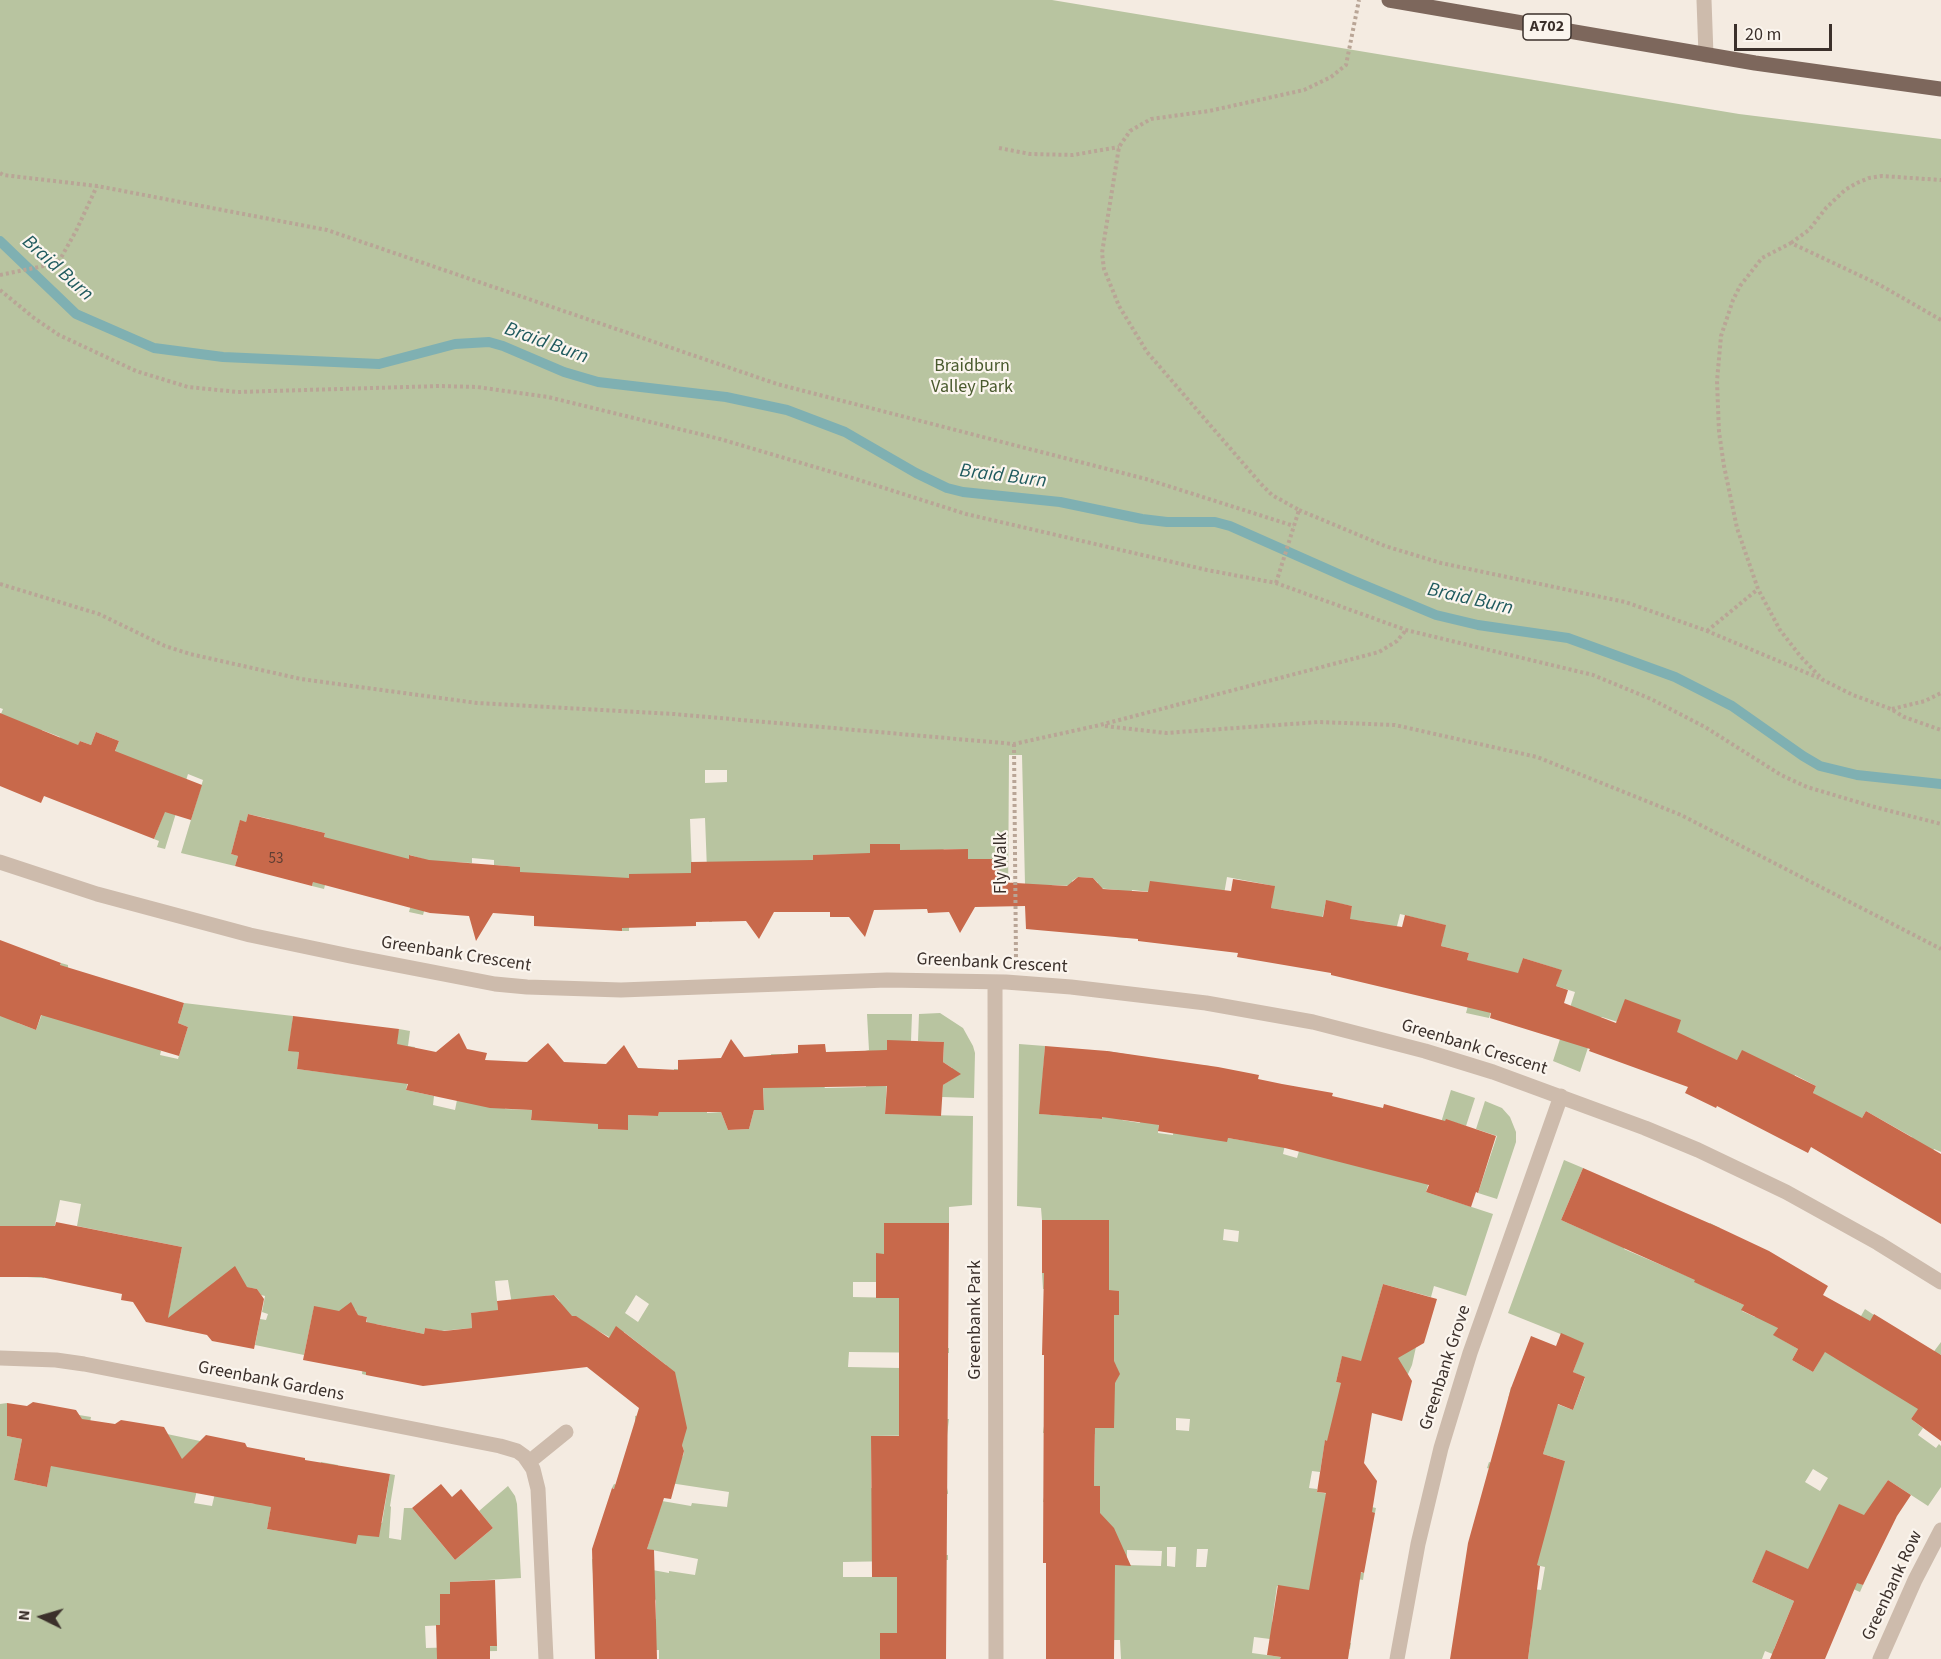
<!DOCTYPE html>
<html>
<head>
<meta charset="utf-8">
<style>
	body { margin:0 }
	#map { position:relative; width:1941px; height:1659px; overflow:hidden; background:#f4ebe1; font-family:"Source Sans 3",sans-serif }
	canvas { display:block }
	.north { position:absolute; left:12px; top:1587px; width:60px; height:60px; -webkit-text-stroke:4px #fbf5ee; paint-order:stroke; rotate:275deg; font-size:16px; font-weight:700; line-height:24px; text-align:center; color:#3b302b }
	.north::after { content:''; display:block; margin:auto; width:21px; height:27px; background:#3b302b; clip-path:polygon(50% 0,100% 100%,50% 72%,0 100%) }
	.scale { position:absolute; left:1734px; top:24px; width:98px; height:27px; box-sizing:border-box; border:3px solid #3b302b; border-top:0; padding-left:8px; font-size:18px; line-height:21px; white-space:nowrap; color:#3b302b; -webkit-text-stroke:4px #fbf5ee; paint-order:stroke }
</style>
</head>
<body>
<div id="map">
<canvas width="1941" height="1659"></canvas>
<div class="north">N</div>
<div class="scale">20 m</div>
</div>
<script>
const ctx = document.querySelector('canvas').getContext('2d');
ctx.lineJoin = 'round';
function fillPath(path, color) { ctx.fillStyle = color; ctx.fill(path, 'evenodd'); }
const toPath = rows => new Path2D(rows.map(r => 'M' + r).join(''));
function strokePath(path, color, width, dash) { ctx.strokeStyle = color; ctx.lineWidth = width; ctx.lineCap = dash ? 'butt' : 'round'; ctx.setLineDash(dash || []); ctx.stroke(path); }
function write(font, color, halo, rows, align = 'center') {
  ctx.font = font + ' "Source Sans 3",sans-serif'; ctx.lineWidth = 4.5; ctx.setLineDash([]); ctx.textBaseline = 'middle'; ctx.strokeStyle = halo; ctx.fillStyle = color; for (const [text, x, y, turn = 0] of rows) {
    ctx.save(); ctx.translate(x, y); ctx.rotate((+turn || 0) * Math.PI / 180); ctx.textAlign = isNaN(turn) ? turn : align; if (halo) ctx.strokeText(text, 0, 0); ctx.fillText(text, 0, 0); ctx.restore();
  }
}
const green = toPath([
	[0,0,1052,0,1739,114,1941,139,1941,1152,1934,1149,1920,1172,1912,1137,1866,1111,1853,1134,1813,1093,1816,1086,1795,1075,1791,1083,1737,1060,1602,1017,1598,1017,1580,1072,1553,1061,1575,992,1556,986,1561,970,1523,958,1518,975,1504,971,1489,1018,1466,1013,1479,964,1467,960,1469,953,1441,946,1445,925,1400,914,1395,934,1374,930,1371,922,1355,920,1351,926,1348,925,1352,906,1326,901,1322,919,1308,917,1300,913,1271,908,1274,886,1227,877,1223,900,1132,890,1126,938,1115,937,1118,890,1097,888,1098,883,1093,878,1078,877,1072,881,1072,886,1052,885,1051,896,1025,884,1022,755,1009,755,1008,906,999,906,998,859,968,859,967,849,944,849,900,909,900,844,870,844,870,854,813,855,814,908,810,912,797,912,796,869,712,897,712,922,709,922,705,818,690,819,692,873,629,920,629,931,622,931,624,900,517,910,520,867,494,865,494,860,472,858,472,863,452,862,426,904,423,915,409,912,423,859,410,855,409,859,325,885,324,889,312,886,325,833,301,827,269,823,270,819,248,814,246,822,240,821,231,854,238,856,235,866,181,853,203,780,188,774,165,849,157,847,159,841,154,839,163,816,149,810,178,776,114,754,119,741,96,732,91,745,80,741,69,771,46,770,60,737,42,730,40,735,0,716,3,709,0,708],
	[727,770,727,782,705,783,705,770],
	[61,963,68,965,68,968,161,1051,160,1055,178,1059,188,1027,178,1023,184,1003,293,1016,289,1050,299,1052,297,1069,383,1080,399,1029,410,1031,408,1046,415,1047,406,1090,434,1096,433,1105,455,1110,457,1100,501,1070,502,1061,507,1061,505,1109,532,1110,531,1119,600,1075,598,1129,627,1130,628,1115,658,1116,659,1112,673,1112,674,1069,678,1069,706,1086,707,1113,721,1112,728,1130,749,1129,754,1110,764,1110,763,1086,772,1076,771,1054,782,1054,783,1080,824,1086,825,1088,866,1087,865,1051,869,1050,867,1014,912,1014,911,1041,887,1080,885,1114,973,1116,972,1205,949,1207,949,1223,884,1223,884,1237,899,1238,899,1254,877,1254,883,1282,853,1282,853,1297,899,1298,899,1348,949,1348,949,1353,849,1352,848,1367,900,1368,899,1418,949,1419,947,1435,871,1436,871,1488,947,1488,948,1492,948,1494,884,1493,883,1555,948,1555,948,1560,843,1562,843,1577,897,1577,897,1622,946,1623,946,1627,898,1627,897,1633,880,1633,880,1659,659,1659,659,1650,645,1650,644,1620,656,1619,656,1601,642,1573,593,1574,592,1559,669,1573,669,1571,695,1575,698,1559,647,1549,661,1505,612,1488,614,1484,662,1501,691,1506,692,1503,727,1507,729,1492,670,1483,677,1460,683,1456,684,1451,682,1445,635,1423,635,1416,682,1406,644,1393,666,1365,624,1332,593,1371,589,1368,609,1337,595,1329,578,1353,559,1300,554,1295,546,1296,543,1302,512,1305,508,1280,495,1281,499,1320,494,1320,492,1311,471,1313,472,1328,441,1331,425,1328,424,1334,376,1324,366,1375,362,1374,367,1317,357,1315,355,1309,340,1312,314,1307,304,1355,255,1345,260,1319,266,1320,268,1314,262,1312,265,1296,261,1295,257,1289,246,1287,198,1306,193,1332,182,1330,183,1324,167,1321,182,1247,77,1226,81,1204,60,1200,44,1278,27,1277,28,1226,0,1226,0,1010,19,1018,18,1023,36,1030],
	[636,1295,649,1304,638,1322,625,1313],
	[940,1013,963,1028,973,1046,975,1053,974,1098,942,1097,943,1085,952,1079,952,1068,943,1062,944,1042,918,1041,919,1014],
	[1019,1044,1045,1046,1040,1114,1102,1119,1107,1051,1131,1055,1122,1120,1140,1123,1141,1112,1160,1114,1158,1133,1173,1135,1175,1117,1195,1119,1202,1065,1210,1066,1228,1138,1271,1145,1298,1088,1283,1154,1297,1158,1299,1151,1343,1161,1357,1102,1440,1126,1451,1090,1475,1098,1466,1126,1446,1120,1427,1176,1429,1182,1426,1192,1493,1214,1466,1296,1434,1286,1431,1297,1383,1284,1369,1334,1416,1347,1412,1365,1408,1374,1342,1357,1336,1382,1353,1386,1359,1428,1369,1430,1368,1433,1341,1443,1325,1441,1320,1472,1312,1471,1309,1488,1317,1489,1317,1492,1368,1500,1367,1506,1376,1508,1375,1513,1314,1564,1364,1573,1363,1580,1341,1576,1338,1595,1277,1586,1272,1622,1300,1636,1351,1643,1350,1649,1254,1637,1252,1653,1281,1657,1280,1659,1121,1659,1120,1640,1097,1640,1097,1636,1046,1636,1046,1630,1095,1525,1094,1502,1043,1502,1044,1497,1100,1486,1094,1486,1095,1434,1043,1433,1044,1426,1114,1428,1114,1407,1094,1393,1116,1381,1119,1374,1116,1366,1094,1361,1044,1360,1044,1355,1114,1351,1114,1315,1119,1315,1119,1291,1043,1289,1042,1273,1109,1273,1109,1220,1042,1220,1041,1208,1017,1206],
	[1224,1229,1239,1231,1238,1242,1223,1240],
	[1176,1418,1190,1419,1189,1431,1176,1430],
	[1167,1547,1176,1547,1175,1567,1167,1566],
	[1197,1549,1208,1549,1206,1567,1196,1567],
	[1127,1550,1162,1551,1161,1566,1127,1565],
	[1485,1101,1502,1108,1510,1117,1516,1132,1516,1142,1497,1199,1478,1193,1497,1136,1476,1129],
	[1564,1160,1583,1168,1561,1220,1611,1242,1634,1190,1647,1196,1624,1249,1687,1276,1710,1223,1720,1228,1695,1282,1744,1305,1742,1311,1755,1317,1791,1305,1774,1335,1798,1349,1792,1360,1813,1372,1849,1309,1861,1316,1865,1309,1932,1354,1941,1342,1941,1354,1909,1399,1920,1407,1911,1419,1923,1428,1918,1435,1936,1448,1939,1444,1941,1446,1941,1487,1928,1506,1888,1480,1873,1503,1896,1518,1813,1561,1863,1585,1860,1592,1766,1551,1752,1582,1794,1601,1774,1649,1796,1659,1785,1659,1765,1651,1762,1659,1528,1659,1532,1628,1504,1624,1527,1588,1541,1590,1545,1567,1531,1564,1515,1475,1487,1468,1489,1462,1536,1476,1565,1461,1543,1454,1551,1426,1525,1418,1529,1405,1508,1399,1511,1387,1573,1410,1585,1378,1573,1372,1583,1343,1508,1313],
	[1813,1469,1828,1478,1820,1491,1805,1482],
	[7,1403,7,1436,22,1439,14,1480,47,1487,51,1465,79,1415,91,1417,81,1470,167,1434,200,1441,191,1489,197,1490,194,1503,212,1506,215,1493,259,1449,249,1503,255,1504,256,1499,272,1502,267,1529,291,1533,310,1519,321,1462,338,1465,330,1514,382,1523,390,1474,395,1475,390,1506,391,1507,389,1538,401,1540,404,1508,412,1508,455,1560,493,1528,479,1511,508,1486,515,1496,517,1504,521,1578,451,1582,450,1594,440,1595,440,1600,445,1600,446,1625,425,1626,426,1648,497,1646,497,1651,437,1652,437,1659,0,1659,0,1404]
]);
const stream = toPath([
	[0,241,76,314,154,348,223,357,379,364,455,344,489,342,503,346,564,372,598,382,726,397,787,410,845,432,916,473,947,488,963,492,1060,502,1142,519,1167,522,1215,522,1230,526,1352,580,1436,615,1478,625,1568,638,1675,677,1732,706,1803,756,1820,766,1857,775,1941,784]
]);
const building = toPath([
	[0,713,78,745,80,741,91,745,96,732,119,741,115,751,202,785,191,820,165,812,154,839,44,796,41,803,0,786],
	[248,814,325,833,324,837,409,859,409,855,429,860,520,867,520,872,629,878,629,874,691,873,691,862,813,860,813,855,870,853,870,844,900,844,900,850,968,849,968,859,998,859,999,882,1067,886,1078,877,1093,878,1103,889,1148,892,1150,881,1231,891,1233,879,1275,886,1271,908,1323,917,1326,900,1352,906,1350,919,1402,927,1405,915,1446,925,1441,946,1469,953,1467,960,1518,973,1523,958,1562,970,1556,986,1568,990,1564,1003,1616,1023,1625,999,1681,1020,1677,1032,1737,1060,1742,1050,1816,1086,1813,1093,1862,1118,1866,1111,1941,1154,1941,1224,1811,1147,1808,1153,1717,1106,1716,1108,1685,1093,1688,1087,1589,1051,1590,1049,1490,1018,1491,1013,1331,975,1331,973,1237,957,1238,953,1138,941,1138,939,1026,929,1025,906,975,907,960,933,949,912,928,913,927,909,874,910,865,937,849,917,830,917,830,912,774,912,759,939,746,921,696,922,696,926,622,928,622,931,534,926,534,916,493,913,476,941,469,916,430,913,313,882,312,886,235,866,238,856,231,854,240,820,246,822],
	[0,940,61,963,60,965,184,1003,178,1023,188,1027,179,1056,41,1015,36,1030,0,1016],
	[293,1016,399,1029,397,1044,436,1052,459,1033,467,1049,487,1053,485,1060,527,1062,548,1043,564,1062,606,1064,624,1045,638,1068,678,1070,678,1060,721,1058,731,1039,744,1057,798,1053,798,1045,825,1044,826,1052,887,1050,887,1040,944,1042,943,1062,961,1074,943,1085,941,1116,885,1114,887,1086,763,1088,764,1110,754,1110,749,1129,728,1130,721,1112,659,1112,658,1116,628,1115,628,1130,598,1129,598,1124,531,1120,532,1110,490,1108,406,1090,408,1084,297,1069,299,1052,288,1051],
	[1045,1046,1107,1051,1218,1067,1259,1075,1258,1079,1282,1084,1333,1093,1332,1096,1383,1108,1384,1104,1445,1121,1446,1119,1496,1136,1478,1193,1476,1192,1471,1207,1426,1192,1429,1185,1285,1148,1228,1138,1227,1142,1158,1131,1159,1125,1102,1117,1102,1119,1039,1114],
	[1583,1168,1718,1227,1769,1251,1828,1286,1823,1295,1870,1321,1874,1314,1941,1355,1941,1441,1911,1419,1918,1409,1825,1352,1813,1372,1792,1360,1798,1349,1773,1335,1778,1328,1741,1310,1744,1305,1694,1282,1695,1280,1561,1220],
	[1042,1220,1109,1220,1109,1290,1119,1291,1119,1315,1114,1315,1114,1361,1120,1374,1115,1383,1114,1428,1095,1428,1094,1486,1100,1486,1100,1513,1114,1528,1131,1566,1115,1565,1114,1659,1046,1659,1046,1563,1043,1563,1044,1355,1042,1355,1044,1273,1042,1273],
	[56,1222,182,1247,168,1318,235,1266,247,1287,257,1289,264,1299,254,1349,212,1341,207,1335,146,1322,133,1302,121,1300,122,1294,41,1277,0,1277,0,1226,55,1226],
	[884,1223,949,1223,946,1659,880,1659,880,1633,897,1633,897,1577,872,1577,871,1436,899,1436,899,1298,876,1298,876,1253,884,1254],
	[1383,1284,1437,1299,1424,1343,1398,1358,1412,1381,1402,1421,1372,1413,1364,1463,1377,1481,1372,1512,1375,1513,1364,1573,1361,1572,1348,1659,1280,1659,1281,1657,1267,1655,1278,1585,1309,1590,1326,1493,1317,1492,1325,1440,1327,1441,1341,1383,1336,1382,1342,1356,1361,1361],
	[554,1295,572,1316,576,1316,609,1338,616,1326,675,1372,687,1428,682,1445,684,1451,671,1499,664,1498,647,1549,654,1550,657,1659,595,1659,592,1549,612,1488,614,1489,639,1408,587,1367,423,1386,366,1375,366,1372,303,1360,314,1306,339,1311,351,1302,358,1315,367,1317,366,1322,424,1334,425,1328,444,1331,472,1328,471,1313,498,1310,497,1301],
	[1561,1333,1584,1343,1573,1372,1585,1377,1573,1410,1558,1404,1543,1454,1565,1461,1537,1565,1540,1566,1528,1659,1450,1659,1468,1543,1511,1388,1531,1336,1556,1346],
	[33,1402,76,1410,82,1419,115,1424,121,1420,164,1427,182,1459,206,1435,245,1443,247,1447,305,1458,305,1460,390,1474,379,1537,358,1535,356,1544,267,1529,271,1507,51,1466,47,1487,14,1480,22,1439,7,1436,7,1403,27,1406],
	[1888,1480,1911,1495,1897,1516,1863,1585,1857,1583,1825,1659,1770,1659,1794,1601,1752,1582,1766,1550,1808,1569,1839,1504,1864,1515],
	[441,1484,452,1497,461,1489,493,1528,455,1560,412,1508],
	[495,1580,497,1646,490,1646,490,1659,437,1659,436,1625,440,1625,440,1594,450,1594,450,1582]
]);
const path = toPath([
	[999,148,1030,154,1073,155,1119,147],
	[0,173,3,175,97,186,327,230,777,384,1146,479,1294,526],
	[1791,243,1809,230,1826,208,1845,190,1857,183,1869,178,1882,176,1941,180],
	[0,275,58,263,76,231,97,186],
	[0,290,34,318,59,335,136,371,188,387,238,392,440,386,477,387,548,397,720,439,859,480,966,514,1207,570,1276,583,1406,630,1593,675,1651,699,1705,727,1781,775,1807,787,1871,806,1941,824],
	[1941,320,1880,285,1791,243,1762,258,1740,286,1733,300,1721,336,1717,381,1719,432,1724,466,1737,528,1758,589,1780,630,1801,657,1823,680,1853,695,1891,709,1904,717,1941,730],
	[1299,510,1385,546,1441,563,1625,602,1707,631,1819,678],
	[1276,583,1299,510,1272,495,1261,484,1147,352,1119,306,1104,269,1102,253,1119,147,1130,131,1151,119,1209,111,1304,90,1331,77,1346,65,1359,0],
	[0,584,99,614,165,646,190,654,301,679,477,703,674,714,1014,744,1100,725,1379,652,1397,641,1406,630],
	[1707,631,1758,589],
	[1892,709,1925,701,1941,693],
	[1105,726,1166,733,1319,722,1395,725,1537,757,1681,815,1941,949],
	[1014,744,1016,959]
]);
const minor = toPath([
	[1704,0,1706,55],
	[0,862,97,894,250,935,350,956,495,984,527,987,621,990,887,980,1006,982,1071,987,1206,1003,1313,1022,1425,1051,1493,1072,1645,1128,1698,1150,1786,1192,1878,1243,1941,1282],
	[995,982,996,1659],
	[0,1358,56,1360,84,1364,500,1446,517,1451,524,1456,533,1469,538,1489,546,1659],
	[529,1462,566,1432],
	[1397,1659,1418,1544,1441,1448,1470,1353,1561,1096],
	[1880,1659,1915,1580,1941,1530]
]);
const major = toPath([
	[1389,0,1755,63,1941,89]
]);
const numberNames = [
	["53",276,860]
];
const shields = [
	[1547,27,48]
];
const shieldNames = [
	["A702",1547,27]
];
const parkNames = [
	["Braidburn",972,367],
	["Valley Park",972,388]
];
const streetNames = [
	["Fly Walk",1002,863,-90],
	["Greenbank Crescent",456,955,9],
	["Greenbank Crescent",992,964,3],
	["Greenbank Crescent",1474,1048,17],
	["Greenbank Park",976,1320,-90],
	["Greenbank Grove",1446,1368,-72],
	["Greenbank Gardens",271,1382,11],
	["Greenbank Row",1893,1586,-65]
];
const waterNames = [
	["Braid Burn",57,269,42],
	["Braid Burn",546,344,20],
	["Braid Burn",1003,477,7],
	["Braid Burn",1470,600,13]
];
fillPath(green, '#b8c4a0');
strokePath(stream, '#7fb0b2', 10);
fillPath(building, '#c8694b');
strokePath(path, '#b9a596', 4, [3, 3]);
strokePath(minor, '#cdbbac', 15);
strokePath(major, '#7d675c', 15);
write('15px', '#5e3e33', null, numberNames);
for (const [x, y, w] of shields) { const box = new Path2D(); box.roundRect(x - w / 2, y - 13, w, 26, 4.5); ctx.fillStyle = '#fbf5ee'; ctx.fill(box); strokePath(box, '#3b302b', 1.5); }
write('bold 16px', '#3b302b', null, shieldNames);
write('18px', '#4a5a2e', '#fbf5ee', parkNames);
write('18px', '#3b302b', '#fbf5ee', streetNames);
write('italic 20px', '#1f5a5e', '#fbf5ee', waterNames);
</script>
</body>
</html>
